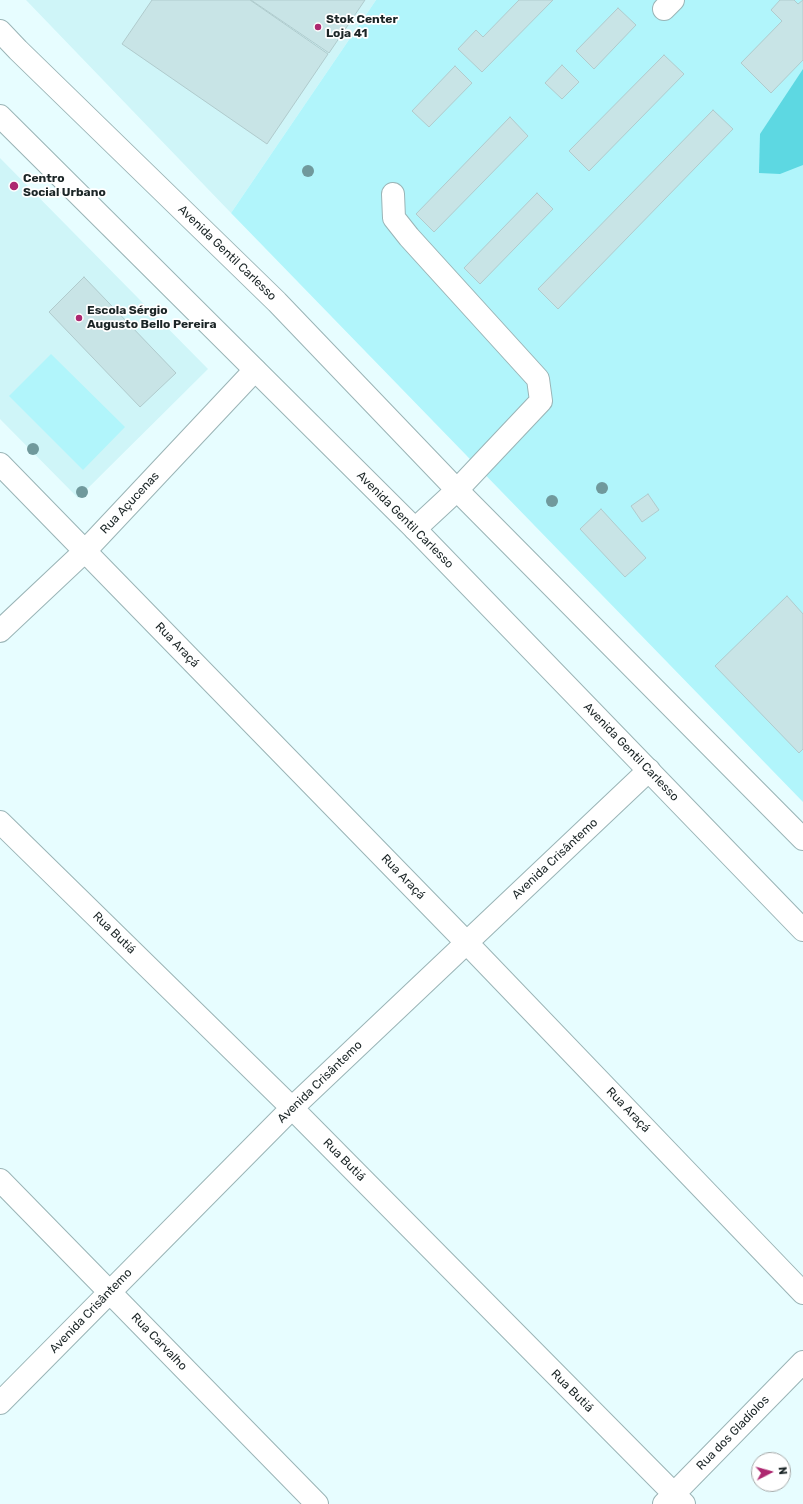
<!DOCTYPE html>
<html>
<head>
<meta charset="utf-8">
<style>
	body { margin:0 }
	#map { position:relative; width:803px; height:1504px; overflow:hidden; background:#e7fdff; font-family:Rubik,sans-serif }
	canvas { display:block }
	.north { position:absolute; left:751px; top:1452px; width:40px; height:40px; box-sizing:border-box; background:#fff; border:1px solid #a4a8a8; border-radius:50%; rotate:84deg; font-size:11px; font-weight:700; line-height:16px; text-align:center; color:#1b2526 }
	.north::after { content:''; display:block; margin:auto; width:14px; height:18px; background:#ad2870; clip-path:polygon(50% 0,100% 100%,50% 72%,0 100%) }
</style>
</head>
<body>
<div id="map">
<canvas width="803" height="1504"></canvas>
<div class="north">N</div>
</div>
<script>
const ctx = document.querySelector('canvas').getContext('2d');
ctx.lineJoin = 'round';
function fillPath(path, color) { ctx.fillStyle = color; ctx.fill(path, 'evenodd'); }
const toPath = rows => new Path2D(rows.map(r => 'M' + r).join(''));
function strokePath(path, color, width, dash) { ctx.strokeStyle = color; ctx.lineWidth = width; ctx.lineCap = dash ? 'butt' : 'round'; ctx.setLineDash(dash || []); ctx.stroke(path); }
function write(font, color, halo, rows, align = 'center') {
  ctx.font = font + ' Rubik,sans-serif'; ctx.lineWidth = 3.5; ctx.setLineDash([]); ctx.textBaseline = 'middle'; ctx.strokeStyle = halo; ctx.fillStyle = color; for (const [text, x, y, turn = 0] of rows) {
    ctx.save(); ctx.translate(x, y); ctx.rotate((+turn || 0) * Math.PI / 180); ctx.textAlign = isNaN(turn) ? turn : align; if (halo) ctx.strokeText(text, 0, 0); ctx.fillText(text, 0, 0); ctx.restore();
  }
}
const built = toPath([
	[26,0,376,0,231,213],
	[0,158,208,369,78,498,0,419]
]);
const green = toPath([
	[376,0,803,0,803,802,231,213],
	[51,354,125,427,83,470,9,396]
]);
const forest = toPath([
	[803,69,803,165,780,174,759,173,760,134]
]);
const building = toPath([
	[152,0,250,0,328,54,267,144,122,44,152,0],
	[251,0,365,0,329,53,251,0],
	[519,0,553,0,482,72,458,49,476,30,483,37,519,0],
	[780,0,794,0,798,4,803,0,803,60,771,93,741,63,782,21,771,10,780,0],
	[618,8,636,25,594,69,576,51,618,8],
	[664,55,684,74,589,171,569,151,664,55],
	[562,65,579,82,562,99,545,83,562,65],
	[455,66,472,83,429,127,412,111,455,66],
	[713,110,733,129,558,309,538,289,713,110],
	[510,117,528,136,434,232,416,214,510,117],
	[537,193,553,209,480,284,464,268,537,193],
	[84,277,176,373,140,407,49,312,84,277],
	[648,494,659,510,642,522,631,506,648,494],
	[601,509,646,558,625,577,580,529,601,509],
	[787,596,803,614,803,749,799,753,715,666,787,596]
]);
const minor = toPath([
	[664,9,673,0],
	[393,194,394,218,409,237,538,379,541,401,457,490,415,529],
	[0,464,466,942,803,1293],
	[0,631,85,551,255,370],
	[0,822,292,1108,684,1504],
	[0,1180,317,1504],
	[0,1403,292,1108,649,770],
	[664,1504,803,1362]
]);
const tertiary = toPath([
	[0,31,18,50,277,302,457,490,803,839],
	[0,116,415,529,803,930]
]);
const trees = [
	[308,171],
	[33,449],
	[602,488],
	[82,492],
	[552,501]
];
const markers = [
	[318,27,4,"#ad2870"],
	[14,186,5,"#ad2870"],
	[79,318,4,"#ad2870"]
];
const poiNames = [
	["Stok Center",326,20],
	["Loja 41",326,34],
	["Centro",23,179],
	["Social Urbano",23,193],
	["Escola Sérgio",87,311],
	["Augusto Bello Pereira",87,325]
];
const streetNames = [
	["Avenida Gentil Carlesso",227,253,44],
	["Rua Açucenas",130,503,-47],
	["Avenida Gentil Carlesso",405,520,45],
	["Rua Araçá",177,645,46],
	["Avenida Gentil Carlesso",631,752,46],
	["Avenida Crisântemo",555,859,-43],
	["Rua Araçá",403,877,46],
	["Rua Butiá",114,933,44],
	["Avenida Crisântemo",320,1082,-44],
	["Rua Araçá",628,1110,46],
	["Rua Butiá",344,1160,45],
	["Avenida Crisântemo",91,1311,-46],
	["Rua Carvalho",159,1342,46],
	["Rua Butiá",572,1391,45],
	["Rua dos Gladíolos",733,1433,-46]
];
fillPath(built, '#cff5f8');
fillPath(green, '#b1f5fb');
fillPath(forest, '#5dd8e2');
fillPath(building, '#c8e4e6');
strokePath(building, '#b0cbcd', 1);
strokePath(minor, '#9ab4b6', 24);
strokePath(tertiary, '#9ab4b6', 24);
strokePath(minor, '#fff', 22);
strokePath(tertiary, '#fff', 22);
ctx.fillStyle = '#70999c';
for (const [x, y] of trees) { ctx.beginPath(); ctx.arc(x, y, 6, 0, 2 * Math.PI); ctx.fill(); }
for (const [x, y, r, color] of markers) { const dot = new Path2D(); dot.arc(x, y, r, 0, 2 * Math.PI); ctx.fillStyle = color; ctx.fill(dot); strokePath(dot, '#fff', 1.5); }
write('bold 12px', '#1b2526', '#fff', poiNames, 'left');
write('12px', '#1b2526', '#fff', streetNames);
</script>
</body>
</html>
